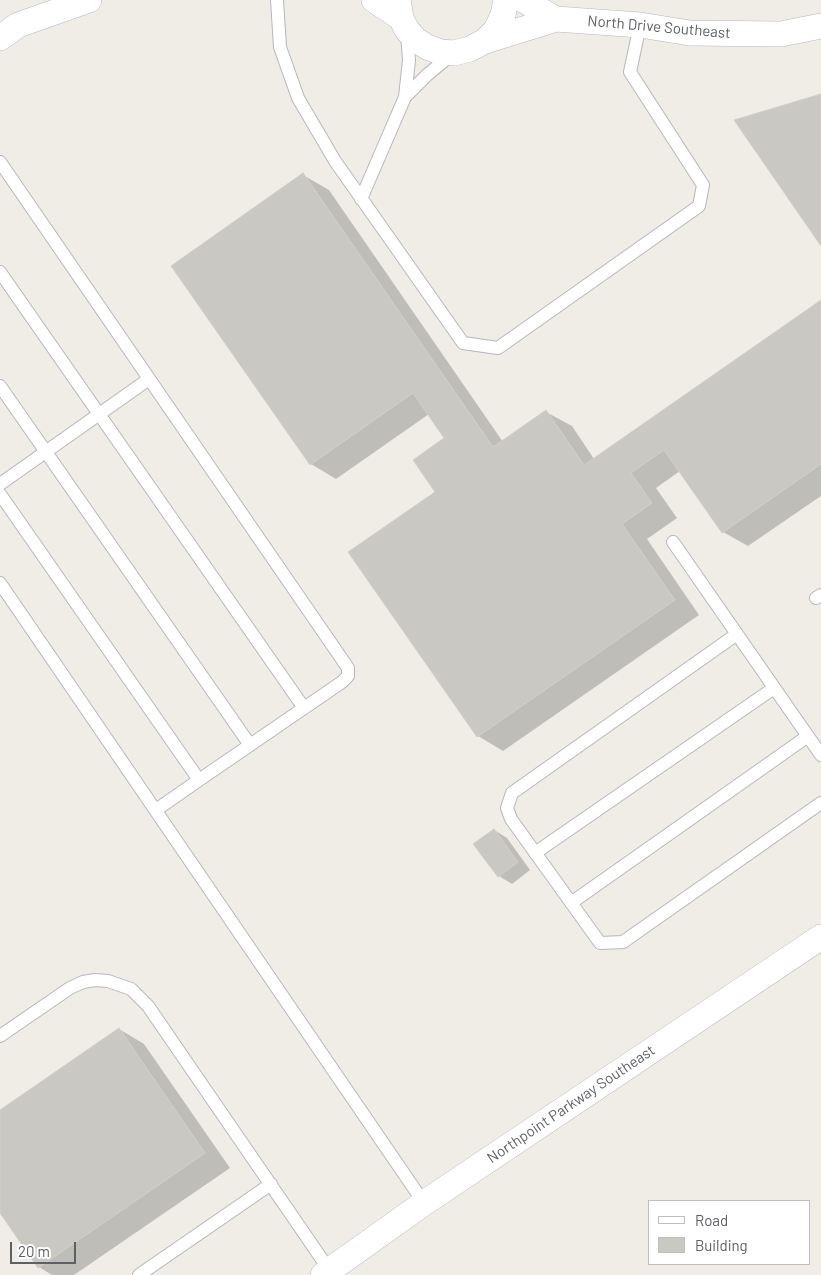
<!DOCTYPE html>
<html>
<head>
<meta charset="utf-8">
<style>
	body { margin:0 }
	#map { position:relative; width:821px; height:1275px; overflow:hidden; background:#efede6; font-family:Barlow,sans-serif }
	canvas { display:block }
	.legend { position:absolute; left:648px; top:1200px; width:162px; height:65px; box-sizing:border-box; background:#fff; border:1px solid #bebfc1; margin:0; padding:6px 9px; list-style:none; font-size:15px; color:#5d6065 }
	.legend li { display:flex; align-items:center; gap:10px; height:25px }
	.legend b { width:25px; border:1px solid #bebfc1 }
	.scale { position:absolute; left:10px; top:1242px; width:66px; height:22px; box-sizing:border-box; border:2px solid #5d6065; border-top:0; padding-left:6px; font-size:15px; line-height:18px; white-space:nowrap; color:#5d6065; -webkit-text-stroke:4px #fff; paint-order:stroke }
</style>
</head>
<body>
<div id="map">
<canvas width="821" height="1275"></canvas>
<ul class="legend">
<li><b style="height:6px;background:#fff"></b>Road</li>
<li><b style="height:14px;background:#cac8c2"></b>Building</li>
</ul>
<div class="scale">20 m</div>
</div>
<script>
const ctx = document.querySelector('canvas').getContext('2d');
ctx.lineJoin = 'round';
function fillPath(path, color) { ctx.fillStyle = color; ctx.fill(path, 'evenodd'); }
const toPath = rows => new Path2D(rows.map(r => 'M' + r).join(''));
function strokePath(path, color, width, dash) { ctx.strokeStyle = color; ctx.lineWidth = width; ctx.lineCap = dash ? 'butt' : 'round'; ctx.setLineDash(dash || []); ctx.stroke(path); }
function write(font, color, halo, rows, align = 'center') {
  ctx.font = font + ' Barlow,sans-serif'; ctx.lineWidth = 4; ctx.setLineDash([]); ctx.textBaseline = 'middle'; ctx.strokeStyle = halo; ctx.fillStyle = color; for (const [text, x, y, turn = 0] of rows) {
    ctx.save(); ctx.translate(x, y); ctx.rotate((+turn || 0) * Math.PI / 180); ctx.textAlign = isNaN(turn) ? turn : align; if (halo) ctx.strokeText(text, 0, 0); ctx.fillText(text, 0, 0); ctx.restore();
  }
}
const shadow = toPath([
	[303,175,329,190,503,442,546,412,572,426,594,459,821,302,821,496,748,546,723,532,680,471,656,488,677,518,647,539,699,615,503,751,478,736,437,492,446,439,429,414,336,479,311,464],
	[494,830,507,838,530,870,512,884,499,876],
	[119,1029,144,1044,230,1168,74,1275,52,1275,39,1267,0,1211,0,1111]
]);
const building = toPath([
	[821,94,821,246,734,120,821,94],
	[303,173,493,447,546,410,584,465,821,300,821,464,722,533,664,450,631,473,652,503,622,524,675,600,477,737,348,552,435,492,413,460,444,438,413,393,310,465,171,266,303,173],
	[494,829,518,862,498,877,473,844,494,829],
	[119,1028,205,1153,38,1268,0,1213,0,1110,119,1028]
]);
const lane = toPath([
	[277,0,280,47,298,98,335,161,463,343,498,348,699,206,703,185,630,72,640,25],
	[405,97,427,75,451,55],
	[0,162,348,668,348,676,342,682,199,780,0,494],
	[361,199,405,97,409,60,407,33],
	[0,272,304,708],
	[0,386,250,745],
	[0,484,149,379],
	[673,542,821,755],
	[0,583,424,1203],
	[816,598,821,595],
	[737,634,512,793,507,808,511,819,600,943,623,942,821,803],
	[156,810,199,780],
	[535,853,774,688],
	[571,903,808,736],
	[0,1036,70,988,83,982,95,980,108,981,131,989,148,1006,332,1274],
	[139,1275,271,1184]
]);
const street = toPath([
	[374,0,401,18],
	[398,0,401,18,407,30,416,40,427,47,440,52,454,53,470,49,485,41,496,30,503,15,506,0],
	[523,0,556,19],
	[0,38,18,25,89,0],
	[485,41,556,19,640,25,690,33,781,34,821,26],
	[323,1275,424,1203,821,937]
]);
const streetNames = [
	["North Drive Southeast",659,27,5],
	["Northpoint Parkway Southeast",571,1104,-34]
];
fillPath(shadow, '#0003');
fillPath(building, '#cac8c2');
strokePath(building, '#d3cfc4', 1);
strokePath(lane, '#b6b7bc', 14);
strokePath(street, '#b6b7bc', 26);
strokePath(lane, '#fff', 12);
strokePath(street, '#fff', 25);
write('15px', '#5d6065', '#fff', streetNames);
</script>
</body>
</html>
